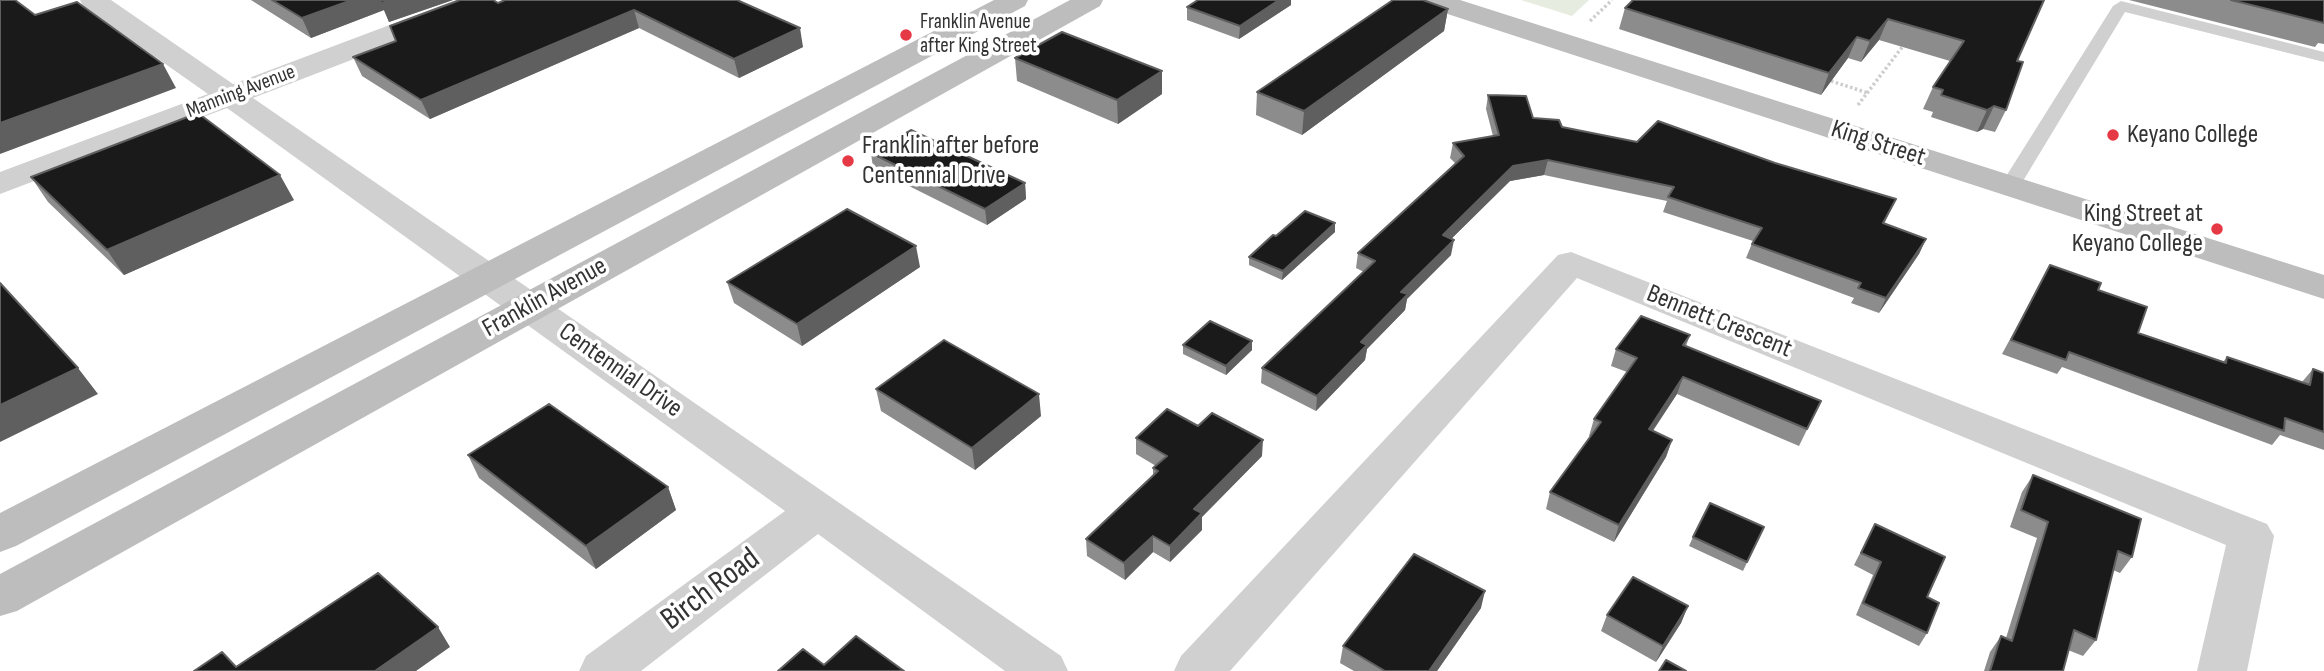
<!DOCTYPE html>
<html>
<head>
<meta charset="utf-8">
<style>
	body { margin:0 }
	canvas { display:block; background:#fff }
</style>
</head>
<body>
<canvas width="2324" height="671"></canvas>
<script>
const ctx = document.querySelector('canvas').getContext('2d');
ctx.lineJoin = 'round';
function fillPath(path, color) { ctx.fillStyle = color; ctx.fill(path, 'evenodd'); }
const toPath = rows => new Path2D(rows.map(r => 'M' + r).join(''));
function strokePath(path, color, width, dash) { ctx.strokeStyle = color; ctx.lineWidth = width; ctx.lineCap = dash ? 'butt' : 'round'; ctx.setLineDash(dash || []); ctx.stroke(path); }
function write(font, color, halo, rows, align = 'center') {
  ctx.font = font + ' "Sofia Sans Condensed",sans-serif'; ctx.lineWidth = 7; ctx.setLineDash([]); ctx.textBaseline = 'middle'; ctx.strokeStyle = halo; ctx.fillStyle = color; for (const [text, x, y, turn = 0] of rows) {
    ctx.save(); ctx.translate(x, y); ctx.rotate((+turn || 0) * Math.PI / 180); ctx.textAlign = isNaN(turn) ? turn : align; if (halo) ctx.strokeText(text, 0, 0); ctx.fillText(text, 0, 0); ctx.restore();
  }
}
const green = toPath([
	[1521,0,1589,0,1572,16]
]);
const path = toPath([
	[1590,21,1612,0],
	[1831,81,1868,93],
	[1858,105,1906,42]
]);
const lane = toPath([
	[2121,1,2324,52,2324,62,2125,12,2020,186,2017,190,2003,190,2000,186,2113,6,2121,1]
]);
const street = toPath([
	[80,0,111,0,233,84,456,0,494,0,491,6,253,98,1061,656,1068,671,1005,671,818,534,641,671,579,671,586,656,785,511,227,108,0,194,0,172,208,94,83,6,80,0],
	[1571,252,2267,524,2274,536,2247,671,2197,671,2226,545,1577,278,1230,671,1174,671,1181,656,1558,255,1571,252]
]);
const secondary = toPath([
	[994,0,1028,0,1025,6,16,546,0,552,0,513,994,0],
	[1070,0,1103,0,1100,6,17,611,0,616,0,574,1070,0],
	[1420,0,1460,0,2324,275,2324,299,1423,6,1420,0]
]);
const wall = toPath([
	[251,0,453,0,389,22,384,10,311,38],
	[737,0,803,47,739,78,639,28,430,119,362,76,353,57,498,3],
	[2044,0,2017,61,2006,110,1995,132,1983,129,1977,132,1931,117,1933,112,1923,109,1933,87,1950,61,1879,40,1861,62,1848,58,1821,95,1619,29,1625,8],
	[2129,0,2324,0,2324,44,2318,43,2315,47],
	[1291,5,1239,39,1187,20,1187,7],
	[1448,9,1444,31,1302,135,1256,115,1257,92],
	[1015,58,1162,94,1118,124,1017,81],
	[1488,95,1533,118,1562,127,1637,142,1775,163,1896,199,1884,224,1926,239,1919,254,1879,313,1851,303,1854,298,1746,258,1753,241,1663,212,1667,201,1544,175,1510,181,1451,239,1451,255,1407,299,1405,310,1367,349,1365,360,1316,411,1261,383,1262,368,1364,272,1356,268,1358,253,1456,164,1450,158,1453,143,1493,136,1486,109],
	[871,153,1025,183,1026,199,987,225,873,168],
	[31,177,294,200,124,275,48,202],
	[1335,232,1282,280,1249,265,1249,257,1276,236],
	[2050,265,2098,290,2138,333,2223,362,2227,357,2302,382,2313,369,2324,373,2324,450,2280,435,2272,445,2062,367,2057,374,2002,354],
	[920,267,802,346,734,303,727,282],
	[1690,335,1686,346,1821,401,1799,446,1677,394,1653,431,1672,440,1666,457,1614,542,1546,509,1550,492,1591,436,1589,436,1594,419,1627,372,1611,366,1616,349],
	[1252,341,1252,350,1226,375,1183,354,1183,345],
	[876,389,1041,416,975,470,881,411],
	[1198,426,1262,456,1202,517,1202,530,1170,562,1153,552,1125,580,1087,556,1086,539,1153,475,1153,468,1156,466,1136,454,1136,438],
	[468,455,668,487,676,510,596,569,479,478],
	[2033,475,2132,557,2120,573,2113,570,2096,640,2083,656,2068,650,2063,671,1984,671,1990,652,2001,636,2006,638,2037,538,2010,527,2022,492],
	[1875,524,1927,597,1927,633,1919,646,1856,615,1873,575,1854,565],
	[1764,527,1743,571,1689,546,1693,537],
	[1688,606,1681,623,1656,662,1601,631,1607,615],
	[1481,608,1437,671,1354,671,1340,663,1343,646]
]);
const shadedWall = toPath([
	[352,0,453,0,389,22,384,10,311,38,302,18],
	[1279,0,1291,0,1291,5,1239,39,1240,26],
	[1448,9,1444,31,1302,135,1304,111],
	[634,10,639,28,430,119,421,100],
	[1888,19,1879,40,1861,62,1870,41],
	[800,28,803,47,739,78,734,59],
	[1857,37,1848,58,1821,95,1829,73],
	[163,64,176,88,0,154,0,123],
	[1162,71,1162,94,1118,124,1117,100],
	[1994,106,1983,129,1977,132,1987,110],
	[1548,160,1544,175,1510,181,1440,250,1443,235,1513,166],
	[280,175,294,200,124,275,107,250],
	[1025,183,1026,199,987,225,985,209],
	[1335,223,1335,232,1282,280,1283,271],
	[1926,239,1919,254,1879,313,1886,298],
	[1454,240,1451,255,1407,299,1405,310,1367,349,1365,360,1316,411,1317,396,1361,342,1401,292],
	[916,246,920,267,802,346,797,324],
	[1252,341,1252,350,1226,375,1226,366],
	[78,368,98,394,0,442,0,405],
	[1683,377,1677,394,1643,445,1649,429],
	[1039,394,1041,416,975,470,972,448],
	[1263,440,1262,456,1202,517,1202,530,1170,562,1170,546,1194,509],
	[1672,440,1666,457,1614,542,1619,525],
	[668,487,676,510,596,569,586,546],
	[1153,536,1153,552,1125,580,1124,563],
	[1485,591,1481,608,1437,671,1429,671],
	[1688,606,1681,623,1656,662,1663,646],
	[438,627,450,647,416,671,375,671]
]);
const building = toPath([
	[0,0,15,0,35,15,77,2,163,64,0,123,0,0],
	[272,0,352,0,302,18,272,0],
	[380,0,391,0,381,3,380,0],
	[460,0,493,0,498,3,505,0,737,0,800,28,734,59,634,10,421,100,353,57,396,41,390,26,460,0],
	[1198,0,1279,0,1240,26,1187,7,1198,0],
	[1393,0,1423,0,1448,9,1304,111,1257,92,1393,0],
	[1633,0,2044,0,2017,61,2023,62,2006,110,1994,106,1987,110,1941,95,1943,90,1933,87,1964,41,1888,19,1870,41,1857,37,1829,73,1625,8,1633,0],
	[2231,0,2324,0,2324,23,2231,0],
	[1062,32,1162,71,1117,100,1015,58,1062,32],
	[1488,95,1526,96,1533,118,1559,120,1562,127,1637,142,1658,121,1775,163,1896,199,1883,223,1926,239,1886,298,1858,288,1861,283,1752,244,1762,228,1668,197,1674,187,1548,160,1513,166,1443,235,1454,240,1401,292,1408,294,1361,342,1367,345,1317,396,1262,368,1375,261,1358,253,1464,156,1453,143,1499,135,1488,95],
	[198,113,280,175,107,250,31,177,198,113],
	[911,130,1025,183,985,209,871,153,911,130],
	[847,209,916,246,797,324,727,282,847,209],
	[1305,211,1335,223,1283,271,1249,257,1273,235,1276,236,1305,211],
	[2050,265,2101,283,2098,290,2147,307,2138,333,2226,363,2227,357,2310,385,2313,369,2324,373,2324,432,2285,418,2284,431,2069,352,2066,360,2011,340,2050,265],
	[0,283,78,368,0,405,0,283],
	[1641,316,1690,335,1683,345,1821,401,1807,429,1683,377,1649,429,1672,440,1619,525,1550,492,1601,422,1594,419,1637,358,1616,349,1641,316],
	[1210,321,1252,341,1226,366,1183,345,1210,321],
	[944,340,1039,394,972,448,876,389,944,340],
	[549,404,668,487,586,546,468,455,549,404],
	[1167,409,1198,426,1212,413,1263,440,1194,509,1202,513,1170,546,1153,536,1124,563,1086,539,1158,471,1153,468,1167,456,1136,438,1167,409],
	[2033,475,2141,519,2132,557,2118,551,2096,640,2074,630,2063,671,1990,671,2001,636,2012,641,2048,522,2021,510,2033,475],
	[1710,503,1764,527,1747,562,1693,537,1710,503],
	[1875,524,1945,557,1927,597,1939,603,1927,633,1863,603,1881,562,1861,553,1875,524],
	[1414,554,1485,591,1429,671,1385,671,1343,646,1414,554],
	[378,573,438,627,375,671,194,671,222,652,236,667,378,573],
	[1633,577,1688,606,1663,646,1607,615,1633,577],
	[856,636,904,671,778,671,803,649,824,665,856,636],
	[1666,660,1686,671,1659,671,1666,660]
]);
const markers = [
	[906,35,7,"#e63946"],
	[2113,135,7,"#e63946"],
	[848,161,7,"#e63946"],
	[2217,229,7,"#e63946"]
];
const farPoinames = [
	["Franklin Avenue",920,23],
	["after King Street",920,47]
];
const farStreetnames = [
	["Manning Avenue",241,92,-21]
];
const poiNames = [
	["Keyano College",2127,135],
	["Franklin after before",862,146],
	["Centennial Drive",862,176],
	["King Street at",2203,214,"right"],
	["Keyano College",2203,244,"right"]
];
const streetNames = [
	["King Street",1878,144,18],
	["Franklin Avenue",545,298,-29],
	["Bennett Crescent",1719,322,22],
	["Centennial Drive",620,371,35]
];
const nearStreetnames = [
	["Birch Road",711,590,-37]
];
fillPath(green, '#e6ecdf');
strokePath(path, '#cdcdcd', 3.5, [2.5, 2.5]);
fillPath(lane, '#d0d0d0');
fillPath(street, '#d0d0d0');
fillPath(secondary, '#bdbdbd');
fillPath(wall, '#8c8c8c');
fillPath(shadedWall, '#5f5f5f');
fillPath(building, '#1a1a1a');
strokePath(building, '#5f5f5f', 2);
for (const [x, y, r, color] of markers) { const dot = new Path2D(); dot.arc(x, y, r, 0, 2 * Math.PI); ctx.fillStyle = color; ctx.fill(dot); strokePath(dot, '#fff', 2.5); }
write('21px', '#333', '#fff', farPoinames, 'left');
write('21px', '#333', '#fff', farStreetnames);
write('26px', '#333', '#fff', poiNames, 'left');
write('26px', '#333', '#fff', streetNames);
write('32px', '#333', '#fff', nearStreetnames);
</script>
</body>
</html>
